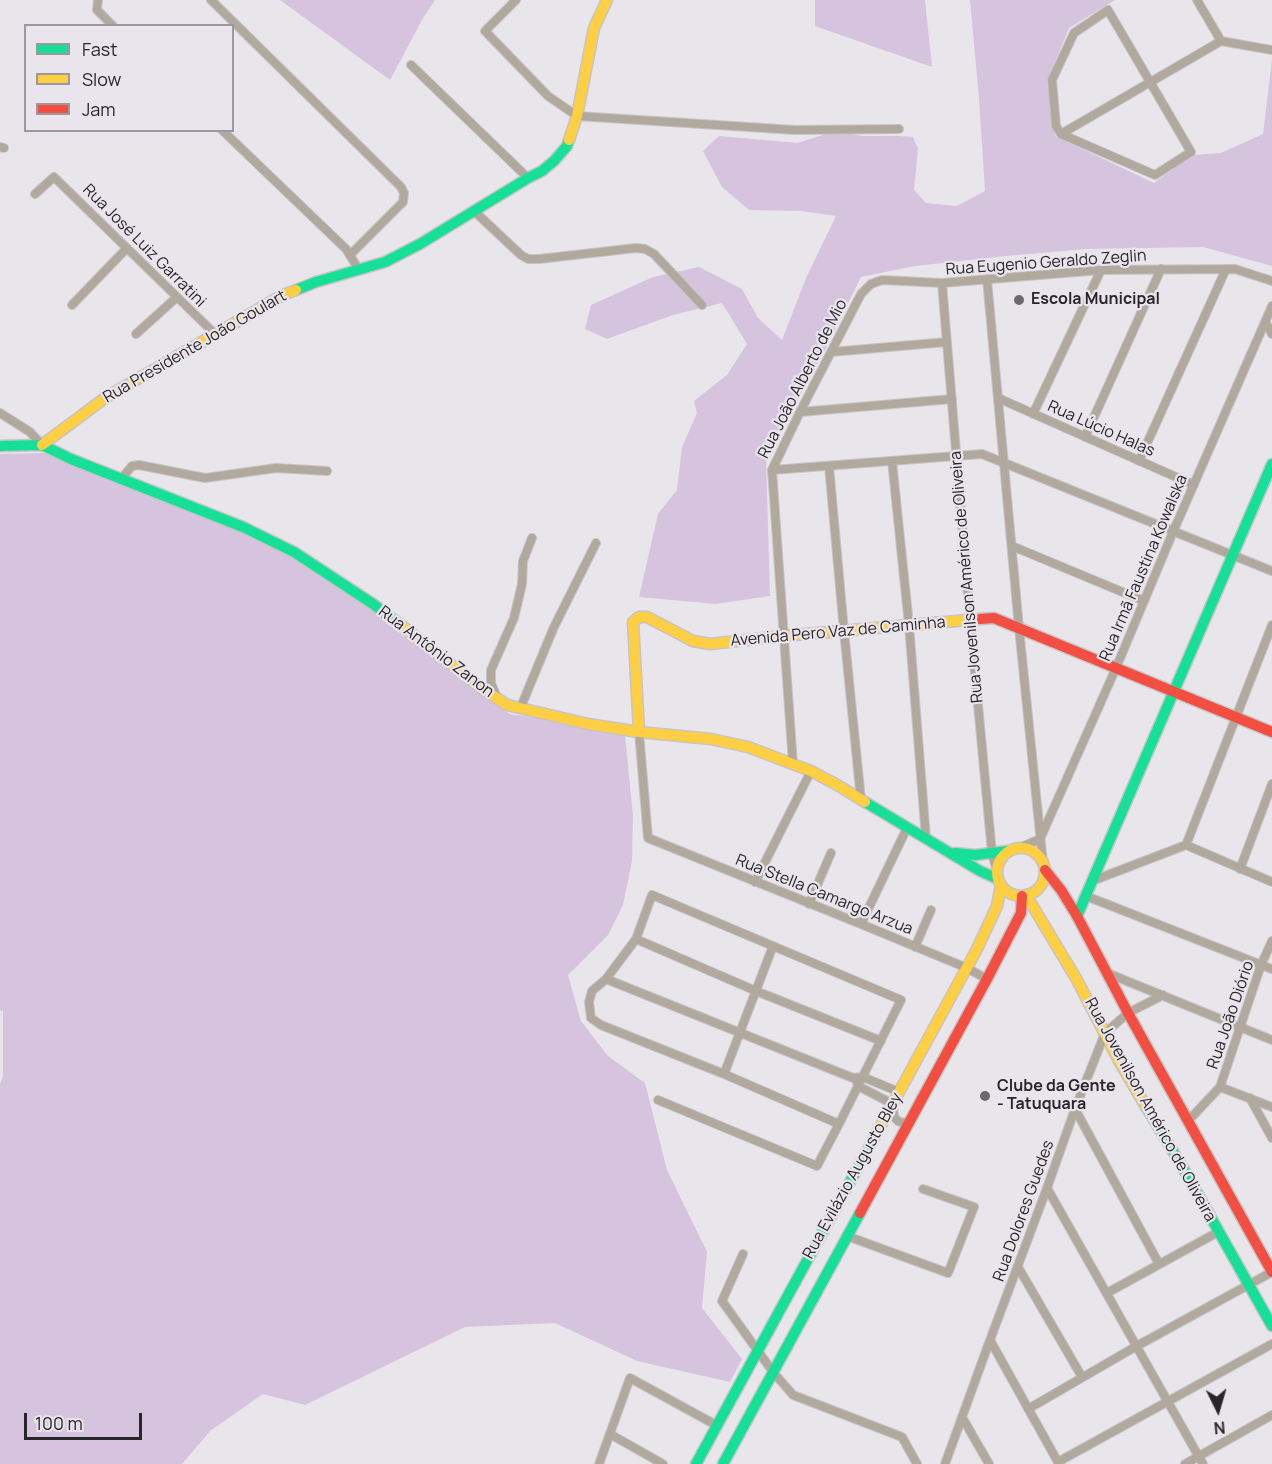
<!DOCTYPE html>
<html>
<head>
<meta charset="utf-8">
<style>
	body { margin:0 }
	#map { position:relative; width:1272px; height:1464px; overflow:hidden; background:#e9e6eb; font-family:Manrope,sans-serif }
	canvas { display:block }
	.legend { position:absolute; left:24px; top:24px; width:210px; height:108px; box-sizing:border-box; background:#eae5ec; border:2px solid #9c999e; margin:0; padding:8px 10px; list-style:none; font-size:18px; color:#282628 }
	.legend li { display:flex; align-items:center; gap:12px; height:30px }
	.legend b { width:30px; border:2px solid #9c999e }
	.north { position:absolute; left:1188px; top:1380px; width:60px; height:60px; -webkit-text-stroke:4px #eae5ec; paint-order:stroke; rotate:175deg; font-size:16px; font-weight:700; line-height:24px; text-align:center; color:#282628 }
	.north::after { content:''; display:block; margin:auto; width:21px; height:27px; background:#282628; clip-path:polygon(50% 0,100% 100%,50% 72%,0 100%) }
	.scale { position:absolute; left:24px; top:1413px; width:118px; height:27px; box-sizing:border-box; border:3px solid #282628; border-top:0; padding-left:8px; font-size:18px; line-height:21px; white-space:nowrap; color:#282628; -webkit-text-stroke:4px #eae5ec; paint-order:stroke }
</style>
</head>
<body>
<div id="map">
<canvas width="1272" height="1464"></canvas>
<ul class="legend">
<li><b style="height:8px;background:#16e098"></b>Fast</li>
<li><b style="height:8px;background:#ffcf43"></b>Slow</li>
<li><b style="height:8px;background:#f24e42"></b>Jam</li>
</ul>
<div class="north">N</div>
<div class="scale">100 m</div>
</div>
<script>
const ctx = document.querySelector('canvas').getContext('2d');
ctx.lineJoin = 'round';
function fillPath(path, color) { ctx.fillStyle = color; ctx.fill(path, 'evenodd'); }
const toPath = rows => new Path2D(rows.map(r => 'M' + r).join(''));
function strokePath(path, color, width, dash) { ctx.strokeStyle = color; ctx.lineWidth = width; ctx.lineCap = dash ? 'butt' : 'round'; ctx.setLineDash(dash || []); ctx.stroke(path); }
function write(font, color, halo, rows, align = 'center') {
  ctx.font = font + ' Manrope,sans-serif'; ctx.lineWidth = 4.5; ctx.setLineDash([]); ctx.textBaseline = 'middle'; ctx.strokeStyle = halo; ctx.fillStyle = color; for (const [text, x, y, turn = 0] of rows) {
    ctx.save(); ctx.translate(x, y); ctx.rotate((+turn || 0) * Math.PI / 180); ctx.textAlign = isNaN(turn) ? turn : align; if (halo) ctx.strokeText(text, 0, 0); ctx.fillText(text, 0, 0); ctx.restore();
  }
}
const green = toPath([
	[280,0,435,0,422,20,390,80],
	[815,0,925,0,932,67,815,26],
	[970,0,1115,0,1069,28,1047,82,1055,136,1154,183,1192,155,1221,153,1263,134,1272,60,1272,266,1203,247,1087,249,1006,256,915,266,861,277,824,352,766,457,770,596,716,604,639,597,658,514,677,490,682,447,697,413,694,401,727,375,747,344,722,303,673,315,607,339,585,329,591,305,653,277,699,267,742,289,758,318,782,340,806,278,836,216,801,211,749,210,722,187,703,151,719,136,798,143,829,133,842,133,863,136,899,136,913,137,918,149,914,190,926,203,957,206,985,191,979,98],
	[44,453,68,464,276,546,368,606,454,674,510,714,558,721,625,735,633,816,632,861,623,905,608,935,568,975,581,1021,608,1056,645,1083,667,1170,707,1252,702,1308,742,1359,730,1382,637,1361,555,1323,465,1327,305,1405,263,1394,210,1431,182,1464,0,1464,0,1084,3,1076,3,1010,0,1011,0,454]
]);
const street = toPath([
	[98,0,97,10,113,26],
	[211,0,401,187,404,193,403,202,350,255],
	[516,0,485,31,548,96,577,116,795,130,899,129],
	[1197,0,1221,41],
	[1108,10,1191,152,1155,175,1061,134,1056,126,1052,80,1074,33,1108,10],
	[411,65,528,178],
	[222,130,346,249,359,270],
	[1061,134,1221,41,1272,50],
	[0,147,4,148],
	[35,194,54,177,215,334],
	[474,211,521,255,528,259,539,259,636,248,645,249,654,254,702,305],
	[987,279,1019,628,1043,863],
	[942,283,970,620,992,853,997,871],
	[72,305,127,248],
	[1266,323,1272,334],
	[136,334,177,297],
	[831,352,947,342],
	[998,398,1194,485],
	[800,412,952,399],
	[0,413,30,432,42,445],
	[1033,414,1101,270],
	[1085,437,1161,269],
	[892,461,909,625,926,838],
	[1139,461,1226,269],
	[829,466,844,631,861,800],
	[772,470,982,454,1272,571],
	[121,479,132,466,139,465,205,478,276,468,327,471],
	[1012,546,1144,601],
	[497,698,491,683,491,670,514,618,522,584,523,561,532,538],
	[520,709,554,627,596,543],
	[639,732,648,838,861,924,967,968,987,979],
	[793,764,772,470,800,412,861,294,871,284,882,280,942,283,1101,270,1235,269,1272,281],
	[1186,845,1272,625],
	[1019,848,1040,839,1116,668,1173,532,1272,306],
	[1240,869,1272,784],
	[1092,881,1186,845,1272,882],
	[755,882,811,771],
	[1086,896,1272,969],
	[809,904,831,853],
	[861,924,907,828],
	[636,939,756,991,881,1041],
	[915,947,931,910],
	[1107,973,1272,1040],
	[606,979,853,1078,863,1077,899,1092],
	[724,1074,773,946],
	[857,1083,858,1086,893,1104,894,1117,898,1121,903,1123,910,1121],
	[1220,1087,1272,1107],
	[1250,1098,1272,1138],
	[658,1100,817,1166,839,1124,901,1000,652,895,636,939,606,979,592,991,589,1002,591,1018,601,1025,724,1074,839,1124],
	[1075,1109,1159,1264],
	[1188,1121,1220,1087,1261,965,1272,941],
	[1047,1188,1203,1464],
	[847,1236,948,1273,974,1207,923,1189],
	[743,1254,722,1301,773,1372,793,1395,902,1437,917,1464],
	[1018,1267,1082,1377],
	[1107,1293,1218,1232],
	[990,1340,1059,1464],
	[1028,1409,1135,1347,1272,1272],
	[962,1417,989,1464],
	[610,1434,663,1464],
	[1058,1462,1272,1344],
	[599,1464,630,1378,716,1425],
	[945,1464,990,1340,1047,1188,1075,1109,1105,1033,1128,1013,1163,995],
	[1185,1464,1272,1415]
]);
const fast = toPath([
	[296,290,316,282,385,262,420,244,528,178,542,171,554,161,567,146,569,140],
	[0,446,42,445,71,459,243,527,294,552,373,604,401,625],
	[865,802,980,871,998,879],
	[955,853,975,855,1008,851],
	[1077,916,1272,464],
	[1145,1105,1183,1168,1272,1326],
	[696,1464,874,1138],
	[723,1464,860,1213]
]);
const slow = toPath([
	[569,140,577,116,594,28,607,0],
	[42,445,105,398,283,295,296,290],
	[401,625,480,687,507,705,588,724,639,732,711,739,748,747,811,771,839,786,865,802],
	[639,732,633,622,639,617,647,617,693,641,710,644,783,636,980,619],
	'997 872a24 24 0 1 1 48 0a24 24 0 1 1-48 0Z',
	[1026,895,1077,980,1119,1061,1145,1105],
	[874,1138,977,949,997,906,1001,885]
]);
const jam = toPath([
	[980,619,994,618,1272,732],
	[1045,870,1061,890,1077,916,1128,1013,1272,1272],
	[860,1213,987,979,1021,913,1022,896]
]);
const markers = [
	[1019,300,6,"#6c696c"],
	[985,1096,6,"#6c696c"]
];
const streetNames = [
	["Rua José Luiz Garratini",144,246,45],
	["Rua Eugenio Geraldo Zeglin",1046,263,-4],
	["Rua Presidente João Goulart",195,347,-30],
	["Rua João Alberto de Mio",803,379,-63],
	["Rua Lúcio Halas",1101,429,24],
	["Rua Irmã Faustina Kowalska",1144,568,-67],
	["Rua Jovenilson Américo de Oliveira",967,577,-95],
	["Avenida Pero Vaz de Caminha",838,632,-5],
	["Rua Antônio Zanon",436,652,37],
	["Rua Stella Camargo Arzua",824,895,22],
	["Rua João Diório",1231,1015,-71],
	["Rua Jovenilson Américo de Oliveira",1150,1110,61],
	["Rua Evilázio Augusto Bley",853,1176,-61],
	["Rua Dolores Guedes",1024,1211,-70]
];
const poiNames = [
	["Escola Municipal",1031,300],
	["Clube da Gente",997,1087],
	["- Tatuquara",997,1105]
];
fillPath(green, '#d6c4de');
strokePath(street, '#c6c4c7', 10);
strokePath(fast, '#c6c4c7', 13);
strokePath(slow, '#c6c4c7', 13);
strokePath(jam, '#c6c4c7', 13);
strokePath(street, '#b2a99e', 8);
strokePath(fast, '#16e098', 10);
strokePath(slow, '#ffcf43', 10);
strokePath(jam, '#f24e42', 10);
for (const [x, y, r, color] of markers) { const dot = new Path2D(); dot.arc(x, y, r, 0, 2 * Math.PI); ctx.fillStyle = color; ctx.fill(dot); strokePath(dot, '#eae5ec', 2); }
write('16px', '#282628', '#eae5ec', streetNames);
write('bold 16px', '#282628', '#eae5ec', poiNames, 'left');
</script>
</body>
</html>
